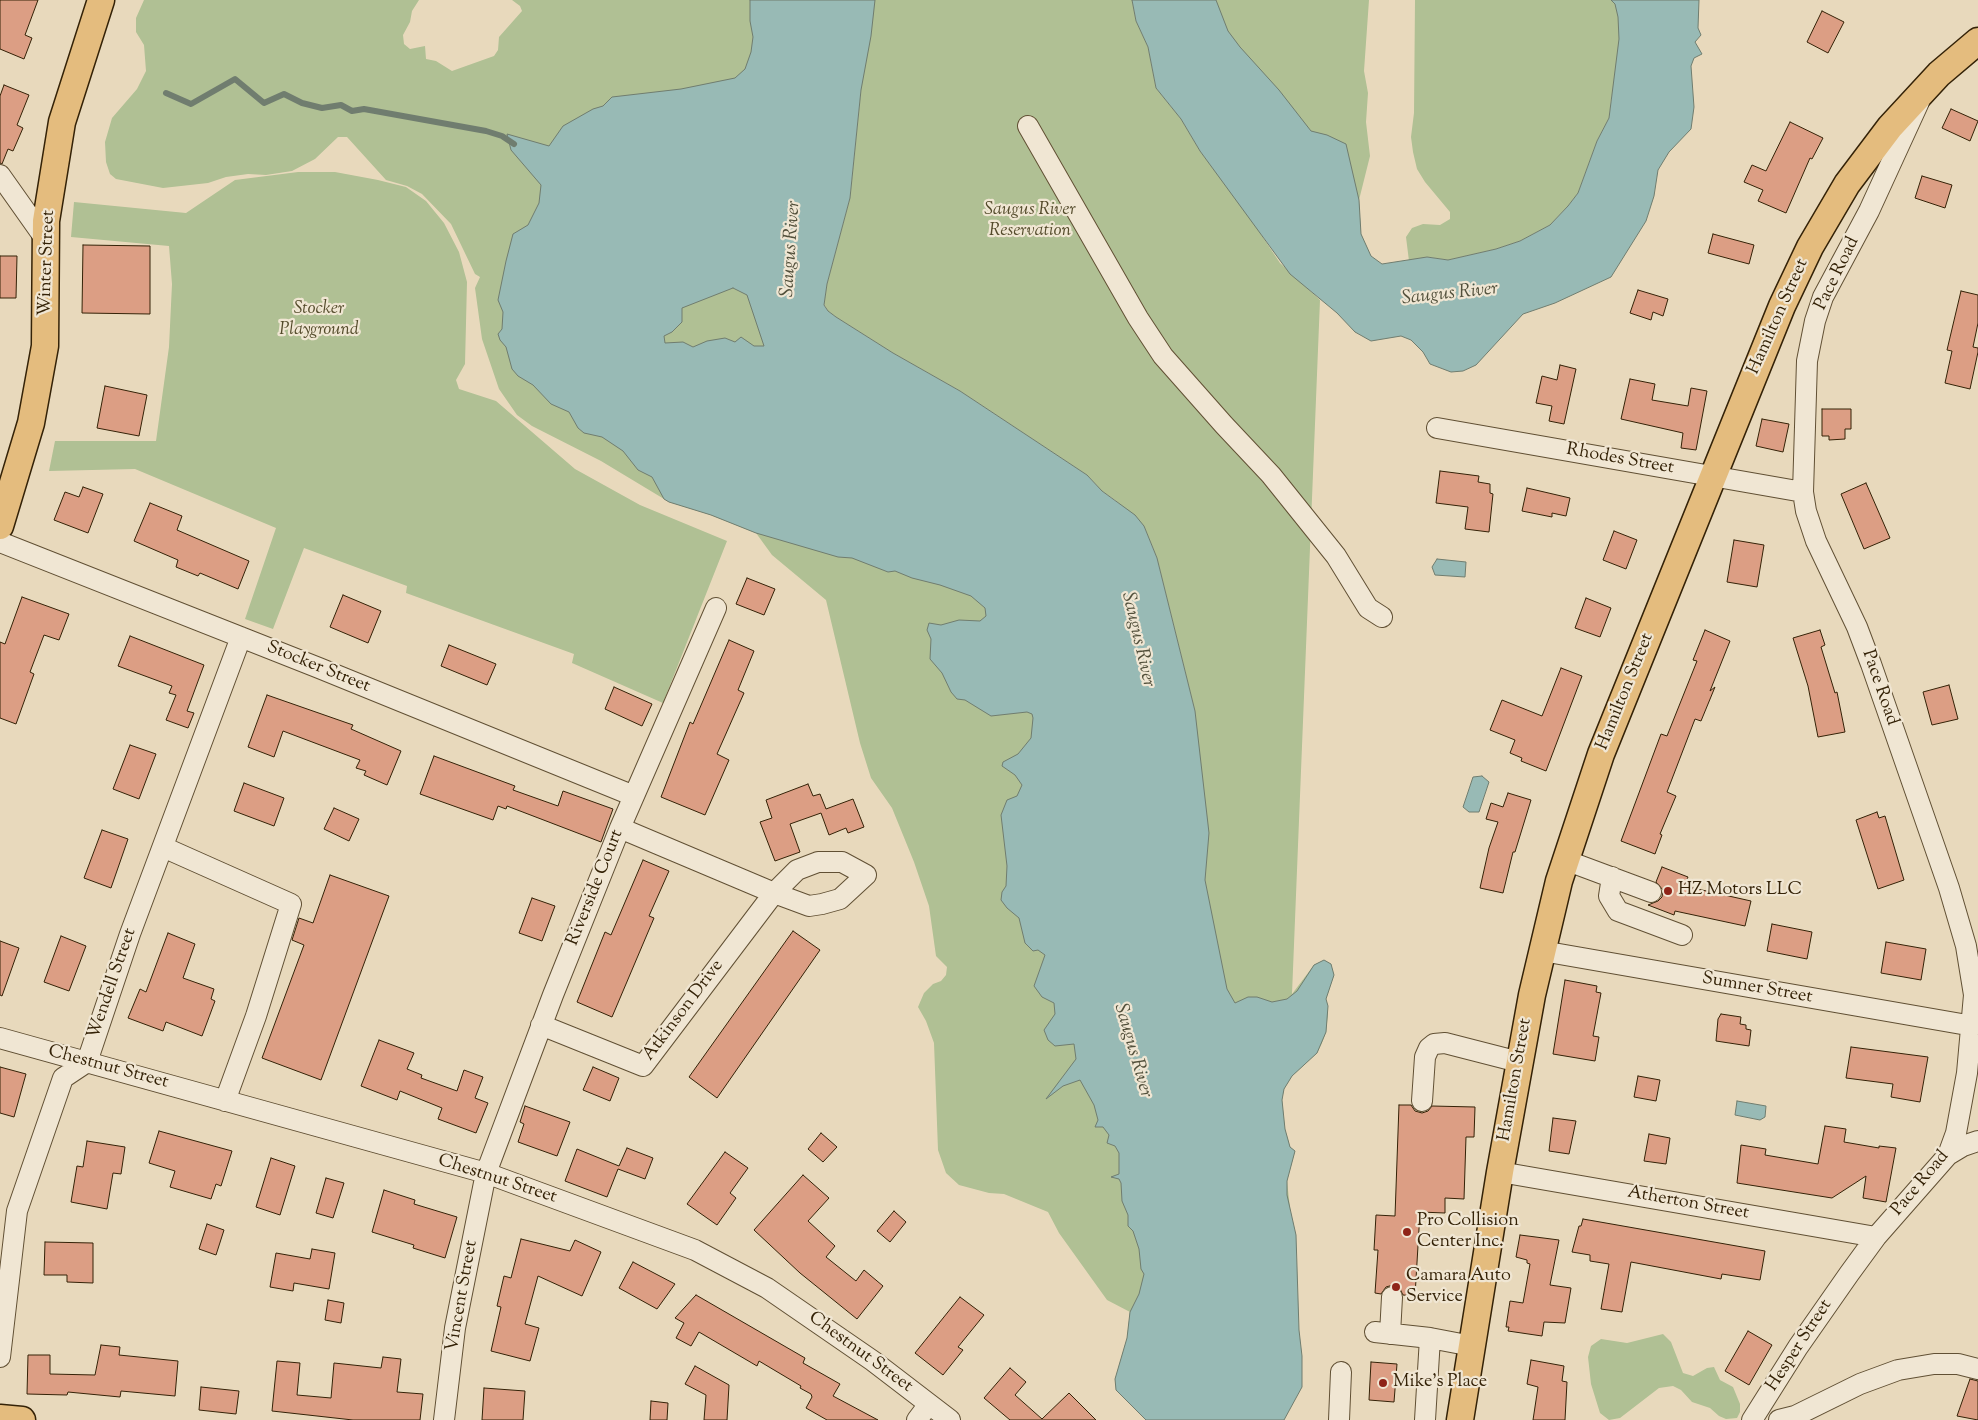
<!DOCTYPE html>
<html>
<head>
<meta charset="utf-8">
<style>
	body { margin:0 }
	canvas { display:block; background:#e8d9bc }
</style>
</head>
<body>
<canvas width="1978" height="1420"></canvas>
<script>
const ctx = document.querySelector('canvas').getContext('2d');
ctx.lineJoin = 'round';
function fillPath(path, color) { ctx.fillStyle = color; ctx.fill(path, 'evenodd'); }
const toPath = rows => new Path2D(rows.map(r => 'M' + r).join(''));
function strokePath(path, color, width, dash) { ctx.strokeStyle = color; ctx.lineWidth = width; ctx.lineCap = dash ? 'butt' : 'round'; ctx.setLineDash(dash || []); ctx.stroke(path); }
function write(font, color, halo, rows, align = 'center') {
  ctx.font = font + ' "Sorts Mill Goudy",serif'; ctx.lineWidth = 4.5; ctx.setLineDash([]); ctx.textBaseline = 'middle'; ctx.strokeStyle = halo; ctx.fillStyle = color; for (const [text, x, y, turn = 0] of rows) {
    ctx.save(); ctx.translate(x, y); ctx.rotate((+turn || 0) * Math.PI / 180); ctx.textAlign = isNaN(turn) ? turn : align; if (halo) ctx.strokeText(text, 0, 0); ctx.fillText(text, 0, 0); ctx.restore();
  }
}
const green = toPath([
	[144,0,419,0,412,11,410,22,403,35,404,44,410,49,425,46,426,59,436,61,452,71,494,56,498,50,499,37,522,11,520,6,512,0,769,0,733,271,996,538,1159,1215,1123,1389,1116,1390,1115,1379,1127,1338,1130,1312,1107,1300,1059,1233,1048,1212,1004,1194,989,1193,959,1185,946,1173,938,1150,934,1043,926,1021,918,1007,924,993,933,984,941,981,946,975,947,967,936,956,929,906,914,862,892,808,871,778,860,743,826,600,772,555,756,533,711,515,669,502,601,461,532,426,517,415,499,389,482,339,475,288,480,277,475,274,451,224,422,194,407,186,386,180,347,137,338,137,315,159,292,171,266,175,248,174,226,177,208,183,163,188,116,179,110,174,106,162,105,142,112,118,137,89,146,71,144,45,136,32,136,18],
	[847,0,1132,0,1136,21,1148,47,1156,88,1181,119,1200,151,1246,212,1280,263,1320,300,1292,994,1314,965,1324,960,1331,964,1334,975,1326,999,1328,1014,1326,1032,1322,1043,1317,1053,1292,1076,1284,1089,1282,1100,1285,1129,1290,1147,1295,1151,1287,1181,1291,1217,1225,1235,1195,711,1157,558,1144,526,1115,500,1102,491,1087,475,960,391,893,353,836,317,828,311,824,304,827,284,850,198,861,90],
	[1205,0,1369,0,1364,71,1368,93,1366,122,1370,156,1359,200,1361,234,1371,256],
	[1415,0,1632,0,1611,100,1609,118,1597,141,1578,193,1568,206,1550,225,1520,241,1496,249,1448,260,1427,257,1409,261,1406,237,1412,228,1423,224,1440,225,1450,219,1450,212,1425,182,1417,169,1413,152,1411,137,1414,113],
	[298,172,335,172,378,180,406,187,426,201,444,223,459,252,467,282,465,364,456,380,459,389,496,401,575,469,640,505,727,541,663,703,572,663,574,654,406,593,407,586,304,548,273,629,245,619,276,528,135,469,49,471,55,441,156,441,169,347,172,284,169,246,71,237,74,202,186,213,235,180],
	[1663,1334,1671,1342,1683,1373,1693,1376,1707,1368,1714,1367,1720,1380,1733,1387,1740,1404,1740,1412,1737,1418,1726,1419,1719,1416,1710,1408,1692,1402,1681,1390,1673,1386,1659,1388,1620,1418,1609,1420,1600,1413,1591,1384,1588,1357,1591,1346,1601,1339,1627,1343]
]);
const water = toPath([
	[750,0,875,0,871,36,861,90,850,198,827,284,824,305,828,311,836,317,893,353,960,391,1087,475,1102,491,1135,515,1144,526,1157,558,1195,711,1209,833,1205,880,1227,989,1235,1003,1248,997,1257,997,1272,1002,1287,999,1297,991,1314,965,1324,960,1331,964,1334,975,1326,999,1328,1006,1326,1032,1317,1053,1292,1076,1284,1089,1282,1100,1285,1129,1290,1147,1295,1151,1287,1181,1287,1195,1296,1235,1299,1330,1302,1356,1302,1387,1284,1420,1146,1420,1116,1390,1115,1379,1127,1338,1130,1312,1139,1294,1144,1274,1141,1269,1139,1249,1133,1231,1128,1226,1128,1215,1122,1201,1121,1183,1119,1179,1111,1177,1119,1174,1119,1153,1115,1146,1107,1143,1109,1135,1103,1127,1095,1127,1098,1120,1094,1105,1080,1080,1063,1086,1046,1099,1076,1059,1074,1044,1055,1046,1048,1040,1044,1030,1055,1014,1054,1003,1042,997,1034,986,1045,955,1038,950,1033,951,1025,943,1019,918,1007,908,1001,900,1002,892,1006,886,1007,866,1001,815,1007,800,1017,796,1022,785,1015,775,1002,766,1003,762,1018,754,1031,738,1033,718,1032,714,1027,712,991,716,965,700,957,699,951,692,942,673,930,659,931,639,927,630,929,623,941,625,959,620,980,621,986,616,985,608,971,596,940,585,912,578,895,571,888,572,852,558,838,557,756,533,711,515,669,502,664,499,652,477,638,470,623,451,602,437,584,433,578,428,569,412,551,404,533,385,518,376,512,369,506,347,500,340,498,334,502,329,503,312,498,300,506,261,513,234,528,225,539,203,541,185,511,150,507,134,549,146,563,126,593,109,603,106,612,97,681,89,735,78,745,69,751,52,753,37,750,21,750,0],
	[733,288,747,295,764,346,754,346,741,337,735,342,725,338,707,341,693,347,683,342,665,343,664,336,672,332,682,322,682,308,733,288],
	[1132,0,1216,0,1228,31,1240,47,1279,90,1311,131,1327,135,1346,144,1359,200,1361,234,1371,256,1382,264,1427,257,1448,260,1496,249,1520,241,1550,225,1568,206,1578,193,1597,141,1609,118,1619,39,1618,17,1615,4,1611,0,1699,0,1698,28,1701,35,1695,42,1702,54,1694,58,1691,66,1694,107,1691,129,1669,152,1658,170,1654,196,1646,221,1611,277,1555,303,1523,314,1476,365,1463,371,1451,372,1430,364,1423,352,1411,340,1401,336,1371,341,1355,332,1337,313,1290,274,1200,151,1181,119,1156,88,1148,47,1136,21,1132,0],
	[1437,559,1466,562,1465,577,1435,575,1432,567,1437,559],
	[1482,776,1489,782,1479,812,1469,812,1463,807,1473,777,1482,776],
	[1737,1101,1766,1106,1765,1117,1760,1120,1735,1115,1737,1101]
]);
const stream = toPath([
	[166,93,191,104,235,79,264,103,284,94,302,103,322,108,341,105,352,111,364,109,486,131,502,136,514,144]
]);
const building = toPath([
	[0,0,38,0,25,35,32,38,24,59,0,49,0,0],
	[1822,11,1844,22,1828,53,1807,42,1822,11],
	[4,85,29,95,17,125,23,128,13,151,8,149,2,164,0,163,0,96,4,85],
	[1951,109,1978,121,1970,141,1942,128,1951,109],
	[1790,122,1823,138,1812,159,1810,158,1786,213,1758,201,1763,190,1744,182,1752,165,1766,171,1790,122],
	[1922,176,1952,185,1945,208,1915,198,1922,176],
	[1713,234,1754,245,1749,264,1708,253,1713,234],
	[83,245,150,246,150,314,82,313,83,245],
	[0,256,17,256,16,298,0,298,0,256],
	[1638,290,1668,299,1663,316,1653,312,1651,320,1630,313,1638,290],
	[1961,291,1978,295,1978,323,1973,347,1978,348,1978,352,1970,389,1945,383,1952,351,1947,350,1961,291],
	[1560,365,1576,369,1564,424,1549,421,1552,406,1536,403,1542,376,1557,380,1560,365],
	[1630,379,1655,384,1652,400,1688,406,1691,388,1707,391,1696,450,1681,448,1683,433,1621,419,1630,379],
	[105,386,147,395,139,436,97,428,105,386],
	[1822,409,1851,409,1851,429,1845,429,1845,439,1829,440,1829,436,1822,436,1822,409],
	[1762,419,1789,424,1783,452,1756,446,1762,419],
	[1440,471,1479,476,1478,482,1490,484,1490,493,1493,494,1489,532,1465,529,1468,507,1436,503,1440,471],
	[1866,483,1890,538,1864,549,1841,494,1866,483],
	[83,487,103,494,88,533,54,520,65,492,79,497,83,487],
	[1527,488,1570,498,1566,516,1552,513,1552,517,1522,511,1527,488],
	[150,503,182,516,177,530,249,561,238,589,200,573,198,576,176,567,178,560,134,541,150,503],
	[1614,531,1637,540,1626,569,1603,560,1614,531],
	[1734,540,1764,545,1757,587,1727,582,1734,540],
	[747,578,775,589,764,615,736,604,747,578],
	[343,595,381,611,368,643,330,627,343,595],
	[22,597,69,614,59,640,44,635,30,672,34,674,16,724,0,718,0,642,5,644,22,597],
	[1586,598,1611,608,1600,637,1575,628,1586,598],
	[1705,630,1730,641,1710,691,1715,687,1701,721,1695,719,1667,792,1676,796,1660,834,1662,835,1655,854,1621,841,1661,734,1667,736,1697,661,1693,660,1705,630],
	[1820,630,1825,645,1821,647,1835,693,1837,692,1845,732,1818,737,1808,686,1793,638,1820,630],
	[130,636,204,665,187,711,194,713,188,728,166,720,176,695,169,693,172,686,118,666,130,636],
	[729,640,754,651,738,690,744,693,717,754,729,760,705,815,661,797,690,722,693,724,729,640],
	[449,645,496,664,487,685,441,666,449,645],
	[1561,668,1582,676,1546,771,1521,761,1522,758,1510,753,1515,740,1490,730,1502,700,1542,716,1561,668],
	[1949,685,1958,719,1932,725,1923,692,1949,685],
	[614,687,652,704,642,726,605,709,614,687],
	[267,695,353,725,351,729,401,751,387,785,364,775,366,771,356,768,360,760,283,731,274,757,248,747,267,695],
	[130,745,156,754,139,799,113,789,130,745],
	[434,756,515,786,513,790,558,806,563,791,613,809,601,842,507,806,506,809,498,806,493,820,420,794,434,756],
	[244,783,284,798,274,826,234,811,244,783],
	[808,784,813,796,820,794,826,809,853,799,864,827,848,833,846,828,829,835,821,813,790,824,800,852,775,861,760,822,772,818,766,800,808,784],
	[1508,793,1531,800,1515,852,1513,852,1503,893,1480,888,1489,848,1498,822,1486,819,1491,803,1503,807,1508,793],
	[334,808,359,819,349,841,324,829,334,808],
	[1877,812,1879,818,1885,816,1904,880,1878,889,1856,820,1877,812],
	[102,830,128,839,111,888,84,878,102,830],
	[643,860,669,871,649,916,654,918,612,1017,577,1002,605,932,611,935,643,860],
	[1662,867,1688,877,1684,886,1751,901,1745,926,1675,911,1674,915,1648,905,1658,901,1662,897,1663,890,1656,882,1662,867],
	[330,875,389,896,321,1080,262,1058,304,945,292,940,299,918,313,923,330,875],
	[532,898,555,906,542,941,519,933,532,898],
	[1772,924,1812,932,1807,959,1767,951,1772,924],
	[793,931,820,950,717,1098,689,1077,793,931],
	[168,933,195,944,183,978,214,989,211,999,215,1001,202,1036,166,1022,163,1031,128,1018,140,989,146,992,168,933],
	[61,936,86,946,69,991,44,982,61,936],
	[0,941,19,948,2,996,0,995,0,941],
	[1886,942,1926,949,1921,980,1881,973,1886,942],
	[1565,980,1597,986,1596,992,1601,993,1593,1036,1599,1037,1595,1061,1553,1054,1565,980],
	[1721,1014,1741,1017,1740,1024,1746,1025,1746,1029,1751,1030,1749,1046,1716,1041,1718,1019,1721,1014],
	[379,1040,414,1053,407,1069,422,1075,421,1078,457,1091,464,1070,483,1077,475,1098,488,1103,476,1133,438,1119,442,1108,400,1091,397,1100,361,1086,379,1040],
	[1851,1047,1928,1057,1920,1102,1891,1097,1893,1084,1846,1078,1851,1047],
	[0,1067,26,1074,14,1117,0,1113,0,1067],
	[593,1067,619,1078,610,1101,583,1090,593,1067],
	[1638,1076,1660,1080,1656,1101,1634,1097,1638,1076],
	[1399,1105,1411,1105,1415,1111,1422,1113,1428,1111,1432,1106,1475,1107,1474,1137,1466,1137,1464,1199,1445,1198,1445,1213,1420,1212,1415,1296,1403,1295,1399,1287,1393,1285,1386,1287,1381,1294,1375,1293,1378,1250,1374,1250,1376,1215,1395,1216,1399,1105],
	[525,1106,570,1122,557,1156,518,1142,524,1124,520,1122,525,1106],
	[1553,1118,1576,1121,1569,1154,1549,1151,1553,1118],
	[1825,1126,1846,1129,1844,1142,1879,1148,1879,1146,1896,1148,1886,1202,1863,1198,1866,1176,1832,1198,1737,1183,1741,1145,1766,1149,1765,1155,1818,1164,1825,1126],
	[159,1131,232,1151,221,1186,216,1184,211,1199,170,1187,175,1171,149,1163,159,1131],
	[821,1133,837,1147,823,1162,808,1149,821,1133],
	[1649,1134,1670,1138,1666,1164,1644,1161,1649,1134],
	[87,1141,125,1147,121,1174,113,1173,107,1209,71,1202,77,1166,83,1167,87,1141],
	[627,1148,653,1158,645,1179,618,1169,607,1197,565,1181,577,1149,619,1166,627,1148],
	[725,1152,748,1168,730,1193,736,1198,717,1225,687,1204,725,1152],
	[271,1158,295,1166,280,1215,256,1207,271,1158],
	[803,1175,829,1198,808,1221,835,1246,826,1257,856,1281,864,1270,883,1286,857,1319,800,1273,754,1230,803,1175],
	[326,1178,344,1183,333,1218,316,1213,326,1178],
	[384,1190,415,1200,414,1204,457,1217,445,1258,413,1248,414,1245,372,1232,384,1190],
	[894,1211,906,1222,890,1242,877,1231,894,1211],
	[1583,1219,1765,1251,1760,1280,1722,1274,1721,1279,1631,1262,1622,1312,1601,1309,1609,1264,1590,1261,1590,1255,1572,1252,1579,1226,1581,1226,1583,1219],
	[207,1224,224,1230,216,1255,199,1249,207,1224],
	[1520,1235,1559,1240,1550,1285,1571,1288,1565,1323,1544,1322,1542,1336,1508,1331,1509,1327,1506,1327,1510,1301,1523,1303,1530,1264,1527,1263,1527,1260,1516,1257,1520,1235],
	[521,1239,570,1251,575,1240,601,1252,582,1296,538,1276,525,1324,539,1328,530,1361,491,1351,501,1307,497,1306,504,1276,511,1278,521,1239],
	[45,1242,93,1243,93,1283,67,1282,67,1275,44,1275,45,1242],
	[312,1249,335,1253,329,1289,294,1283,293,1291,270,1287,276,1253,310,1259,312,1249],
	[633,1262,675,1284,657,1309,619,1288,633,1262],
	[696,1295,805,1358,803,1363,840,1384,833,1396,878,1420,827,1420,806,1408,812,1397,811,1394,800,1388,801,1386,759,1361,757,1366,699,1332,691,1346,676,1338,684,1323,675,1318,696,1295],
	[960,1297,984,1315,958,1347,963,1350,943,1375,915,1353,960,1297],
	[328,1300,344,1303,341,1323,325,1320,328,1300],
	[1748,1331,1772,1345,1749,1385,1725,1371,1748,1331],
	[101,1345,120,1347,119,1355,178,1361,175,1396,121,1391,120,1397,68,1392,67,1395,27,1394,28,1355,50,1355,50,1374,95,1375,101,1345],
	[383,1357,401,1359,397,1392,423,1394,420,1420,353,1420,272,1411,277,1361,300,1363,297,1395,331,1398,334,1363,381,1368,383,1357],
	[1531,1360,1564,1366,1562,1381,1567,1382,1565,1420,1533,1420,1538,1387,1527,1384,1531,1360],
	[1371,1362,1397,1364,1394,1402,1369,1400,1371,1362],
	[695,1366,729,1385,727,1420,704,1420,706,1395,685,1384,695,1366],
	[1010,1368,1026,1382,1015,1395,1042,1419,1069,1393,1096,1420,1010,1420,984,1398,1010,1368],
	[1970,1379,1978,1381,1978,1420,1957,1416,1970,1379],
	[201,1387,239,1391,236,1414,199,1410,201,1387],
	[484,1388,525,1391,523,1420,482,1420,484,1388],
	[651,1401,668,1403,667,1420,650,1420,651,1401]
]);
const minor = toPath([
	[1028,126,1138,318,1163,356,1224,425,1271,475,1336,556,1368,608,1382,617],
	[0,175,46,240],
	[1437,428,1803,492],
	[0,542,319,668,634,796],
	[163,847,291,904,256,1016,225,1101],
	[1565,860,1651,892],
	[818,862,842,862,866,875,840,899,822,904,809,906,774,893,797,870,818,862],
	[1612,877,1609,896,1618,911,1682,935],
	[1542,951,1973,1026],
	[541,1025,643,1066,774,893,620,828],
	[0,1038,486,1173,695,1250,767,1288,873,1361,950,1420],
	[1422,1101,1425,1057,1429,1048,1434,1044,1445,1043,1519,1062],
	[1948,1155,1963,1146,1978,1141],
	[1500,1172,1876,1237],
	[1375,1332,1430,1338,1472,1346],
	[1390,1334,1392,1297],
	[0,1357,17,1211,63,1078,87,1062,130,934,241,637],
	[444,1420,455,1328,486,1173,553,995,620,828,716,608],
	[917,1420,929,1404],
	[1339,1420,1341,1372],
	[1425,1420,1430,1338],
	[1752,1420,1798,1347,1849,1274,1876,1237,1948,1155,1956,1133,1967,1073,1974,995,1966,946,1949,888,1871,664,1857,627,1816,541,1806,511,1803,492,1807,361,1815,321,1823,297,1869,211,1919,102],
	[1779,1420,1795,1416,1860,1384,1898,1370,1934,1364,1958,1364,1978,1369]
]);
const major = toPath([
	[0,526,31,423,45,346,46,221,62,122,101,0],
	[0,1418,22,1420],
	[1460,1420,1500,1172,1532,995,1559,881,1601,754,1782,306,1810,247,1847,184,1890,127,1939,74,1978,41]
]);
const markers = [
	[1668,891,5,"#8f2418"],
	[1407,1232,5,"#8f2418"],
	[1396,1287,5,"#8f2418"],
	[1383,1383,5,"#8f2418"]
];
const parkNames = [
	["Saugus River",1030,211],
	["Reservation",1030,232],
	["Stocker",319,310],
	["Playground",319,331]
];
const streetNames = [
	["Winter Street",48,263,-88],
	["Pace Road",1838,274,-64],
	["Hamilton Street",1779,317,-66],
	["Rhodes Street",1620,460,10],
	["Stocker Street",318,668,22],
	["Pace Road",1879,688,71],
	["Hamilton Street",1626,692,-68],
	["Riverside Court",596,888,-68],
	["Wendell Street",113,984,-71],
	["Sumner Street",1757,989,10],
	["Atkinson Drive",684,1011,-53],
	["Chestnut Street",108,1068,15],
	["Hamilton Street",1516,1080,-80],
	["Chestnut Street",497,1180,18],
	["Pace Road",1921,1184,-50],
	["Atherton Street",1688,1204,10],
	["Vincent Street",463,1296,-80],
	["Hesper Street",1800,1346,-57],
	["Chestnut Street",860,1353,36]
];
const poiNames = [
	["HZ Motors LLC",1678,891],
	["Pro Collision",1417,1222],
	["Center Inc.",1417,1243],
	["Camara Auto",1406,1277],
	["Service",1406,1298],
	["Mike's Place",1393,1383]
];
const waterNames = [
	["Saugus River",792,249,-86],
	["Saugus River",1450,295,-6],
	["Saugus River",1137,640,77],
	["Saugus River",1132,1051,74]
];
fillPath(green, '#b0c094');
fillPath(water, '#98bab5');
strokePath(water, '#707d6f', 1);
strokePath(stream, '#707d6f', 6);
fillPath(building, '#dc9e84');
strokePath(building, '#342207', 1);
strokePath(minor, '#615034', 22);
strokePath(major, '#342207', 29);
strokePath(minor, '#f0e6d3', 20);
strokePath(major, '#e4bc7e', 26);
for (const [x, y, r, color] of markers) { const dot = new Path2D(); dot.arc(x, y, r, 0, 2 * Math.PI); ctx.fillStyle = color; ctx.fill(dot); strokePath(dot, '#f0e6d3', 2); }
write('italic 18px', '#534a2a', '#f0e6d3', parkNames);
write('18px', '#342207', '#f0e6d3', streetNames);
write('18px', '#342207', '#f0e6d3', poiNames, 'left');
write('italic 19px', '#52503b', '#f0e6d3', waterNames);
</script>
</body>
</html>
